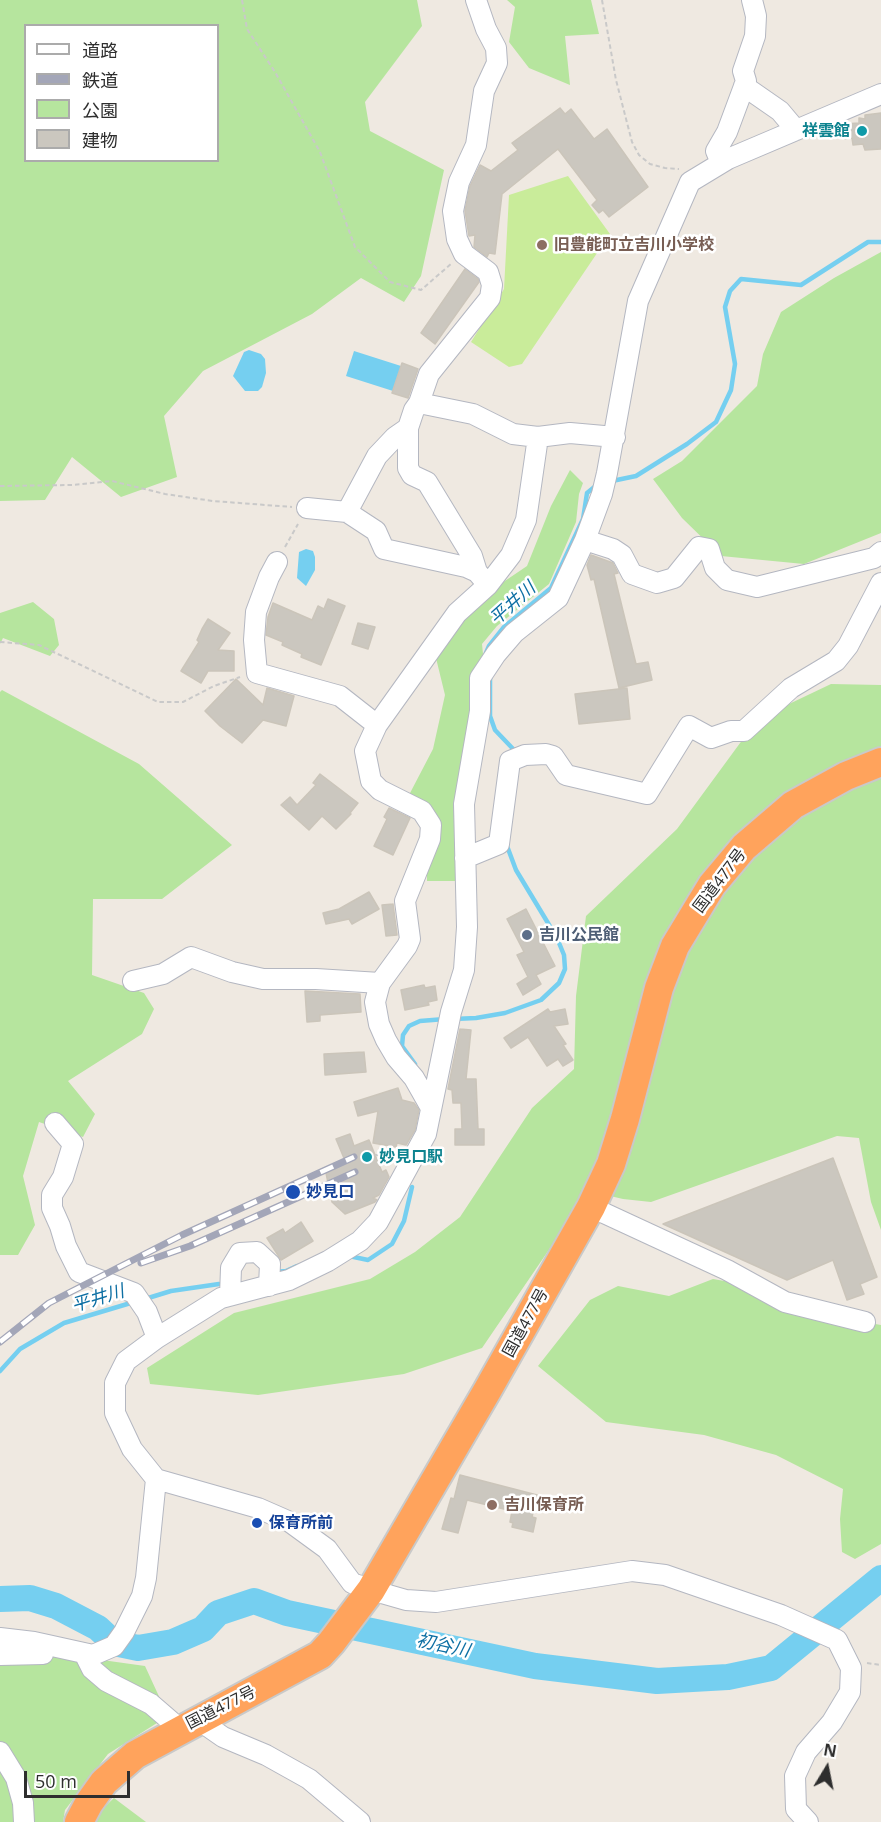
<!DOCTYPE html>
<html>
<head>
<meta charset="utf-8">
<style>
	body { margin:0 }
	#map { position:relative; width:881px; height:1822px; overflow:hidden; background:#efe9e1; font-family:"Open Sans","Noto Sans JP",sans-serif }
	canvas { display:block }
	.legend { position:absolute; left:24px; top:24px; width:195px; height:138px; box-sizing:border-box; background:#fff; border:2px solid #ababab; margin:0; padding:8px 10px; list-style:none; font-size:18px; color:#2e2e2e }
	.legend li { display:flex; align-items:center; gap:12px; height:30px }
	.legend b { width:30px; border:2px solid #ababab }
	.north { position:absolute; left:797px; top:1738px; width:60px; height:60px; -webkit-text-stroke:4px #fff; paint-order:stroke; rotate:10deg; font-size:16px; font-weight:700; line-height:24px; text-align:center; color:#2e2e2e }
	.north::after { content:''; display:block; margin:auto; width:21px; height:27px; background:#2e2e2e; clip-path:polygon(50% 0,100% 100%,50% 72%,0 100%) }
	.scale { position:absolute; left:24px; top:1771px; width:106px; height:27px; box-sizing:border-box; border:3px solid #2e2e2e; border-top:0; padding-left:8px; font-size:18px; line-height:21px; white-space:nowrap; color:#2e2e2e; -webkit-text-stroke:4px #fff; paint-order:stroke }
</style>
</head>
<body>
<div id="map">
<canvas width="881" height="1822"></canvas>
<ul class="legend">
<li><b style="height:8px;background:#fff"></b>道路</li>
<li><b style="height:8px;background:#a3a6b8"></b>鉄道</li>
<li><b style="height:16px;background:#b6e59e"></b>公園</li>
<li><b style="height:16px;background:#cbc7bf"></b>建物</li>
</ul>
<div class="north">N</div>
<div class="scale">50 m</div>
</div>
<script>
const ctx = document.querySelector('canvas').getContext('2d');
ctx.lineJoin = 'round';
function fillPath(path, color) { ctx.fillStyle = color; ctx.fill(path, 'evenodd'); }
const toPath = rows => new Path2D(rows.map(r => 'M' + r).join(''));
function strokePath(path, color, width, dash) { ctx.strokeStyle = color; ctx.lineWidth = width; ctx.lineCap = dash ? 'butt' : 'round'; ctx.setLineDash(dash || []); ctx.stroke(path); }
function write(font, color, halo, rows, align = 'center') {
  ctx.font = font + ' "Open Sans","Noto Sans JP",sans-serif'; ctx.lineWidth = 5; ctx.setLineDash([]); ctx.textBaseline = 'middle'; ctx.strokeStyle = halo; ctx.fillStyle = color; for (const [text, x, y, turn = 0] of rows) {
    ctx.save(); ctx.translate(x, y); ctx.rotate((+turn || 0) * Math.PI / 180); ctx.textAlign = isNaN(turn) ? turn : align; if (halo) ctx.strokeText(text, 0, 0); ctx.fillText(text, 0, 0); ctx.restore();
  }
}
const green = toPath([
	[0,0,417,0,422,26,365,102,370,131,444,170,421,276,404,302,361,278,312,314,203,371,164,416,177,477,121,497,72,457,45,500,0,501],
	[26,26,218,26,218,160,26,160],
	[507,0,591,0,599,34,565,36,570,85,529,68,509,42,515,7],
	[881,252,881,533,804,564,721,556,682,518,653,479,682,461,757,386,763,354,781,312,834,278],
	[570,470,583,483,579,494,576,522,549,584,497,626,482,644,484,664,460,794,455,881,427,881,427,857,440,824,421,799,409,795,433,749,445,695,435,654,454,625,496,587,527,566,551,506],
	[33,602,54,619,59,645,50,656,3,638,0,644,0,613],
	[831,684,881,685,881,1230,871,1202,859,1138,837,1136,651,1202,623,1199,589,1191,482,1348,404,1374,258,1395,150,1384,147,1368,234,1313,370,1279,415,1252,460,1217,532,1108,574,1069,576,996,586,916,677,829,743,739,789,704],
	[2,690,139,764,232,845,162,899,93,899,92,975,144,993,154,1009,142,1034,68,1081,95,1114,83,1137,39,1122,23,1176,35,1225,18,1255,0,1255,0,692],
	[713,1279,730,1282,800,1311,881,1325,881,1544,855,1559,842,1552,840,1519,843,1489,776,1455,704,1435,606,1422,538,1366,590,1300,618,1286,669,1296],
	[2,1646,145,1666,168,1716,108,1754,65,1810,63,1822,0,1822,0,1647],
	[114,1798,146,1822,95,1822,98,1813]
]);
const pitch = toPath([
	[568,176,610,234,522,364,509,367,471,342,504,289,509,195]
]);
const water = toPath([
	[249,350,261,354,265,359,266,373,262,387,258,391,245,391,233,376,244,352],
	[354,351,401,366,393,391,346,376],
	[306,549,313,551,315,557,315,570,306,586,297,578,299,552]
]);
const stream = toPath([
	[612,481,636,476,687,444,716,422,731,390,735,364,725,307,730,291,741,279,801,285,868,242,881,242],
	[486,653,489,646,504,627,551,588,583,519,587,493,598,484],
	[490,673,490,716,495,730,516,752],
	[454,1019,476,1018,505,1013,541,1000,559,983,565,969,564,955,557,938,516,870,507,846],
	[415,1064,402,1046,403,1035,409,1026,420,1021,445,1019],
	[349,1256,368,1260,392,1244,404,1221,412,1187],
	[275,1272,286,1271,297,1266],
	[145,1299,171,1291,219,1284],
	[0,1371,20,1349,64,1323,134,1302]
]);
const river = toPath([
	[0,1599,30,1598,56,1606,98,1628,114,1643,138,1648,173,1642,203,1629,218,1613,254,1601,287,1613,535,1666,657,1681,728,1677,771,1668,881,1578]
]);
const building = toPath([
	[560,108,565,114,571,109,594,139,607,129,648,187,609,217,603,210,599,213,592,205,597,200,558,149,502,194,495,254,489,253,487,257,474,247,475,235,469,236,465,211,470,186,480,165,491,171,518,150,512,143,560,108],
	[881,113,881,149,865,150,863,144,853,145,852,138,845,139,843,124,859,123,859,118,865,119,865,115,881,113],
	[465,269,478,279,479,282,435,344,421,333,465,269],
	[402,363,418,369,408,398,392,393,402,363],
	[591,555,613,563,618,573,614,574,636,664,648,662,652,680,619,688,594,579,591,580,587,565,591,555],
	[328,599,345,606,321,665,301,657,302,654,282,645,283,642,266,635,268,617,273,603,312,620,318,606,324,609,328,599],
	[208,619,230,633,218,650,234,651,234,671,208,671,201,683,181,671,199,642,197,640,202,629,208,619],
	[358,623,375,627,368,649,352,644,358,623],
	[236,679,263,705,267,688,294,696,286,726,263,720,242,743,220,726,205,711,236,679],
	[627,688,630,719,579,724,575,694,627,688],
	[320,774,358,803,350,813,351,814,336,829,322,816,309,830,281,805,290,797,297,805,316,785,313,783,320,774],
	[389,808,410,818,393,855,374,846,387,819,384,817,389,808],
	[369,892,379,909,352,924,349,919,326,924,323,913,339,909,369,892],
	[393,904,397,935,386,936,382,905,393,904],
	[526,909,555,966,536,975,541,984,523,995,517,984,528,977,517,955,524,952,507,919,526,909],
	[424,985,425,988,435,986,437,1000,428,1002,429,1005,405,1010,401,990,424,985],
	[305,991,360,994,361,1012,320,1015,320,1021,307,1022,305,991],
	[548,1009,550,1012,565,1009,568,1024,554,1026,566,1044,563,1045,573,1060,563,1066,558,1059,547,1066,528,1037,511,1048,504,1038,548,1009],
	[460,1029,471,1030,466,1079,476,1079,478,1129,484,1129,484,1145,455,1145,455,1129,462,1129,461,1103,453,1103,452,1090,448,1089,460,1029],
	[364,1052,366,1072,325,1075,324,1054,364,1052],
	[398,1088,402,1100,414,1103,419,1110,415,1130,406,1145,397,1143,396,1147,373,1143,378,1111,358,1116,354,1102,398,1088],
	[350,1134,354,1146,369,1140,382,1172,386,1170,389,1177,379,1195,373,1198,377,1200,375,1202,345,1214,332,1202,326,1173,346,1163,336,1139,350,1134],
	[833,1158,877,1277,860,1284,864,1294,847,1300,833,1260,787,1280,663,1224,833,1158],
	[301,1222,313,1241,281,1260,267,1238,283,1229,285,1233,301,1222],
	[460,1475,537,1495,532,1517,536,1518,533,1532,512,1527,513,1523,510,1522,512,1511,467,1500,458,1533,442,1529,451,1498,454,1499,460,1475]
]);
const path = toPath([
	[242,0,247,29,275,72,320,152,355,247,390,282,421,290,452,263],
	[602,0,616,80,632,142,639,155,650,164,665,168,679,169],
	[0,486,72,485,112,481,165,494,213,501,292,507],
	[285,547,298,524],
	[0,642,39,645,158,702,183,702,214,686,240,677],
	[375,1155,397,1155],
	[867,1663,881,1665]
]);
const minor = toPath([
	[476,0,486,29,496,48,497,63,484,91,476,145,459,182,453,211,457,239,464,254,488,272,492,285,490,298,429,374,419,403,414,410,408,428,408,468,412,475,427,482,472,556,477,572],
	[744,86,780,111,796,130],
	[721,163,716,151,727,132,746,81,743,71,755,36,756,16,752,0],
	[419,403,473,414,513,434,538,437,570,433,615,437],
	[307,508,347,512,377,456,395,437,408,428],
	[347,512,376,531,384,549,466,567,477,572,483,579],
	[585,540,613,549,622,555,632,574,657,583,674,578,699,547,709,549,715,568,727,580,757,587,874,558,881,552],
	[277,562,269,577,256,612,254,640,257,673,340,696,377,725],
	[465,858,499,844,510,761,525,755,546,754,553,756,566,775,647,794,689,726,711,738,731,731,744,731,791,688,836,661,848,646,881,583],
	[133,981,163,974,191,957,232,972,263,979,316,979,380,983],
	[431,1108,414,1078,396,1057,386,1040,379,1024,375,1002,380,983,407,946,410,939,405,901,430,839,431,825,422,811,380,790,371,781,365,751,377,725,457,613,488,585,511,555,526,520,538,437],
	[55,1123,73,1144,63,1177,52,1195,52,1208,60,1226,66,1246,79,1272,134,1293,147,1312,157,1338],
	[591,1207,727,1270,785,1302,865,1322],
	[230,1296,231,1268,240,1253,257,1252,270,1264,269,1286],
	[0,1638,34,1642,93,1655,114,1646,124,1632,142,1596,146,1578,156,1479],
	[84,1653,92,1669,106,1681,151,1704,180,1729],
	[0,1655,43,1654],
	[200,1721,223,1737,266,1755,309,1779,360,1822],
	[0,1752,16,1778,23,1803,24,1822],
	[808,1822,796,1809,795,1776,806,1752,832,1722,850,1692,851,1668,837,1640,781,1615,665,1575,632,1571,436,1602,406,1600,371,1590,352,1583,327,1549,290,1522,258,1508,156,1479,132,1449,115,1413,115,1383,126,1361,157,1338,221,1298,289,1280,328,1261,360,1241,378,1222,426,1134,451,1012,464,970,467,927,464,804,480,711,480,678,496,654,514,633,558,598,585,540,602,494,607,473,638,301,690,182,728,159,881,94]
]);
const highway = toPath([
	[79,1822,89,1803,104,1782,135,1755,320,1655,331,1643,371,1590,487,1391,591,1207,611,1164,625,1119,659,988,675,946,712,885,744,847,793,805,846,776,881,762]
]);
const rail = toPath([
	[141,1263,190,1246,355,1172],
	[0,1342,49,1303,182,1235,354,1157]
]);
const markers = [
	[862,131,6,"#0f9aa8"],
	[542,245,6,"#8d6e63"],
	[527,935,6,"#5c6f8a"],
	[367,1157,6,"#0f9aa8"],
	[293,1192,8,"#1a4fb4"],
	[492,1505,6,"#8d6e63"],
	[257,1523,6,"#1a4fb4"]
];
const cultureNames = [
	["祥雲館",850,131],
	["妙見口駅",379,1157,"left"]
];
const educationNames = [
	["旧豊能町立吉川小学校",554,245],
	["吉川保育所",504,1505]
];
const streetNames = [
	["国道477号",720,881,-53],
	["国道477号",526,1323,-61],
	["国道477号",221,1708,-27]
];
const serviceNames = [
	["吉川公民館",539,935]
];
const transitNames = [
	["妙見口",306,1192],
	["保育所前",269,1523]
];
const waterNames = [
	["平井川",513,604,-42],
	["平井川",98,1299,-17],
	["初谷川",443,1646,12]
];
fillPath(green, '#b6e59e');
fillPath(pitch, '#c9ec9a');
fillPath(water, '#75cff0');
strokePath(stream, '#75cff0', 4.5);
strokePath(river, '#75cff0', 26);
fillPath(building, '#cbc7bf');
strokePath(building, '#cbc5ba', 1.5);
strokePath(minor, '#b4b7c1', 22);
strokePath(highway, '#c9c9c9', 32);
strokePath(path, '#c9c9c9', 2, [4.5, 3]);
strokePath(minor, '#fff', 20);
strokePath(highway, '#ffa35c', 28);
strokePath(rail, '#a3a6b8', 7);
strokePath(rail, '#fff', 4.5, [14]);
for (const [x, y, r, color] of markers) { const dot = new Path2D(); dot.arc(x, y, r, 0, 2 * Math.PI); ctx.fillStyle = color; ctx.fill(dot); strokePath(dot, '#fff', 2); }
write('bold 16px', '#0d838f', '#fff', cultureNames, 'right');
write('bold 16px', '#785e54', '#fff', educationNames, 'left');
write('16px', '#2e2e2e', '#fff', streetNames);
write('bold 16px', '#4e5e75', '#fff', serviceNames, 'left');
write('bold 16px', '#164399', '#fff', transitNames, 'left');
write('italic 18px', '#0d6fa3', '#fff', waterNames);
</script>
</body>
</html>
